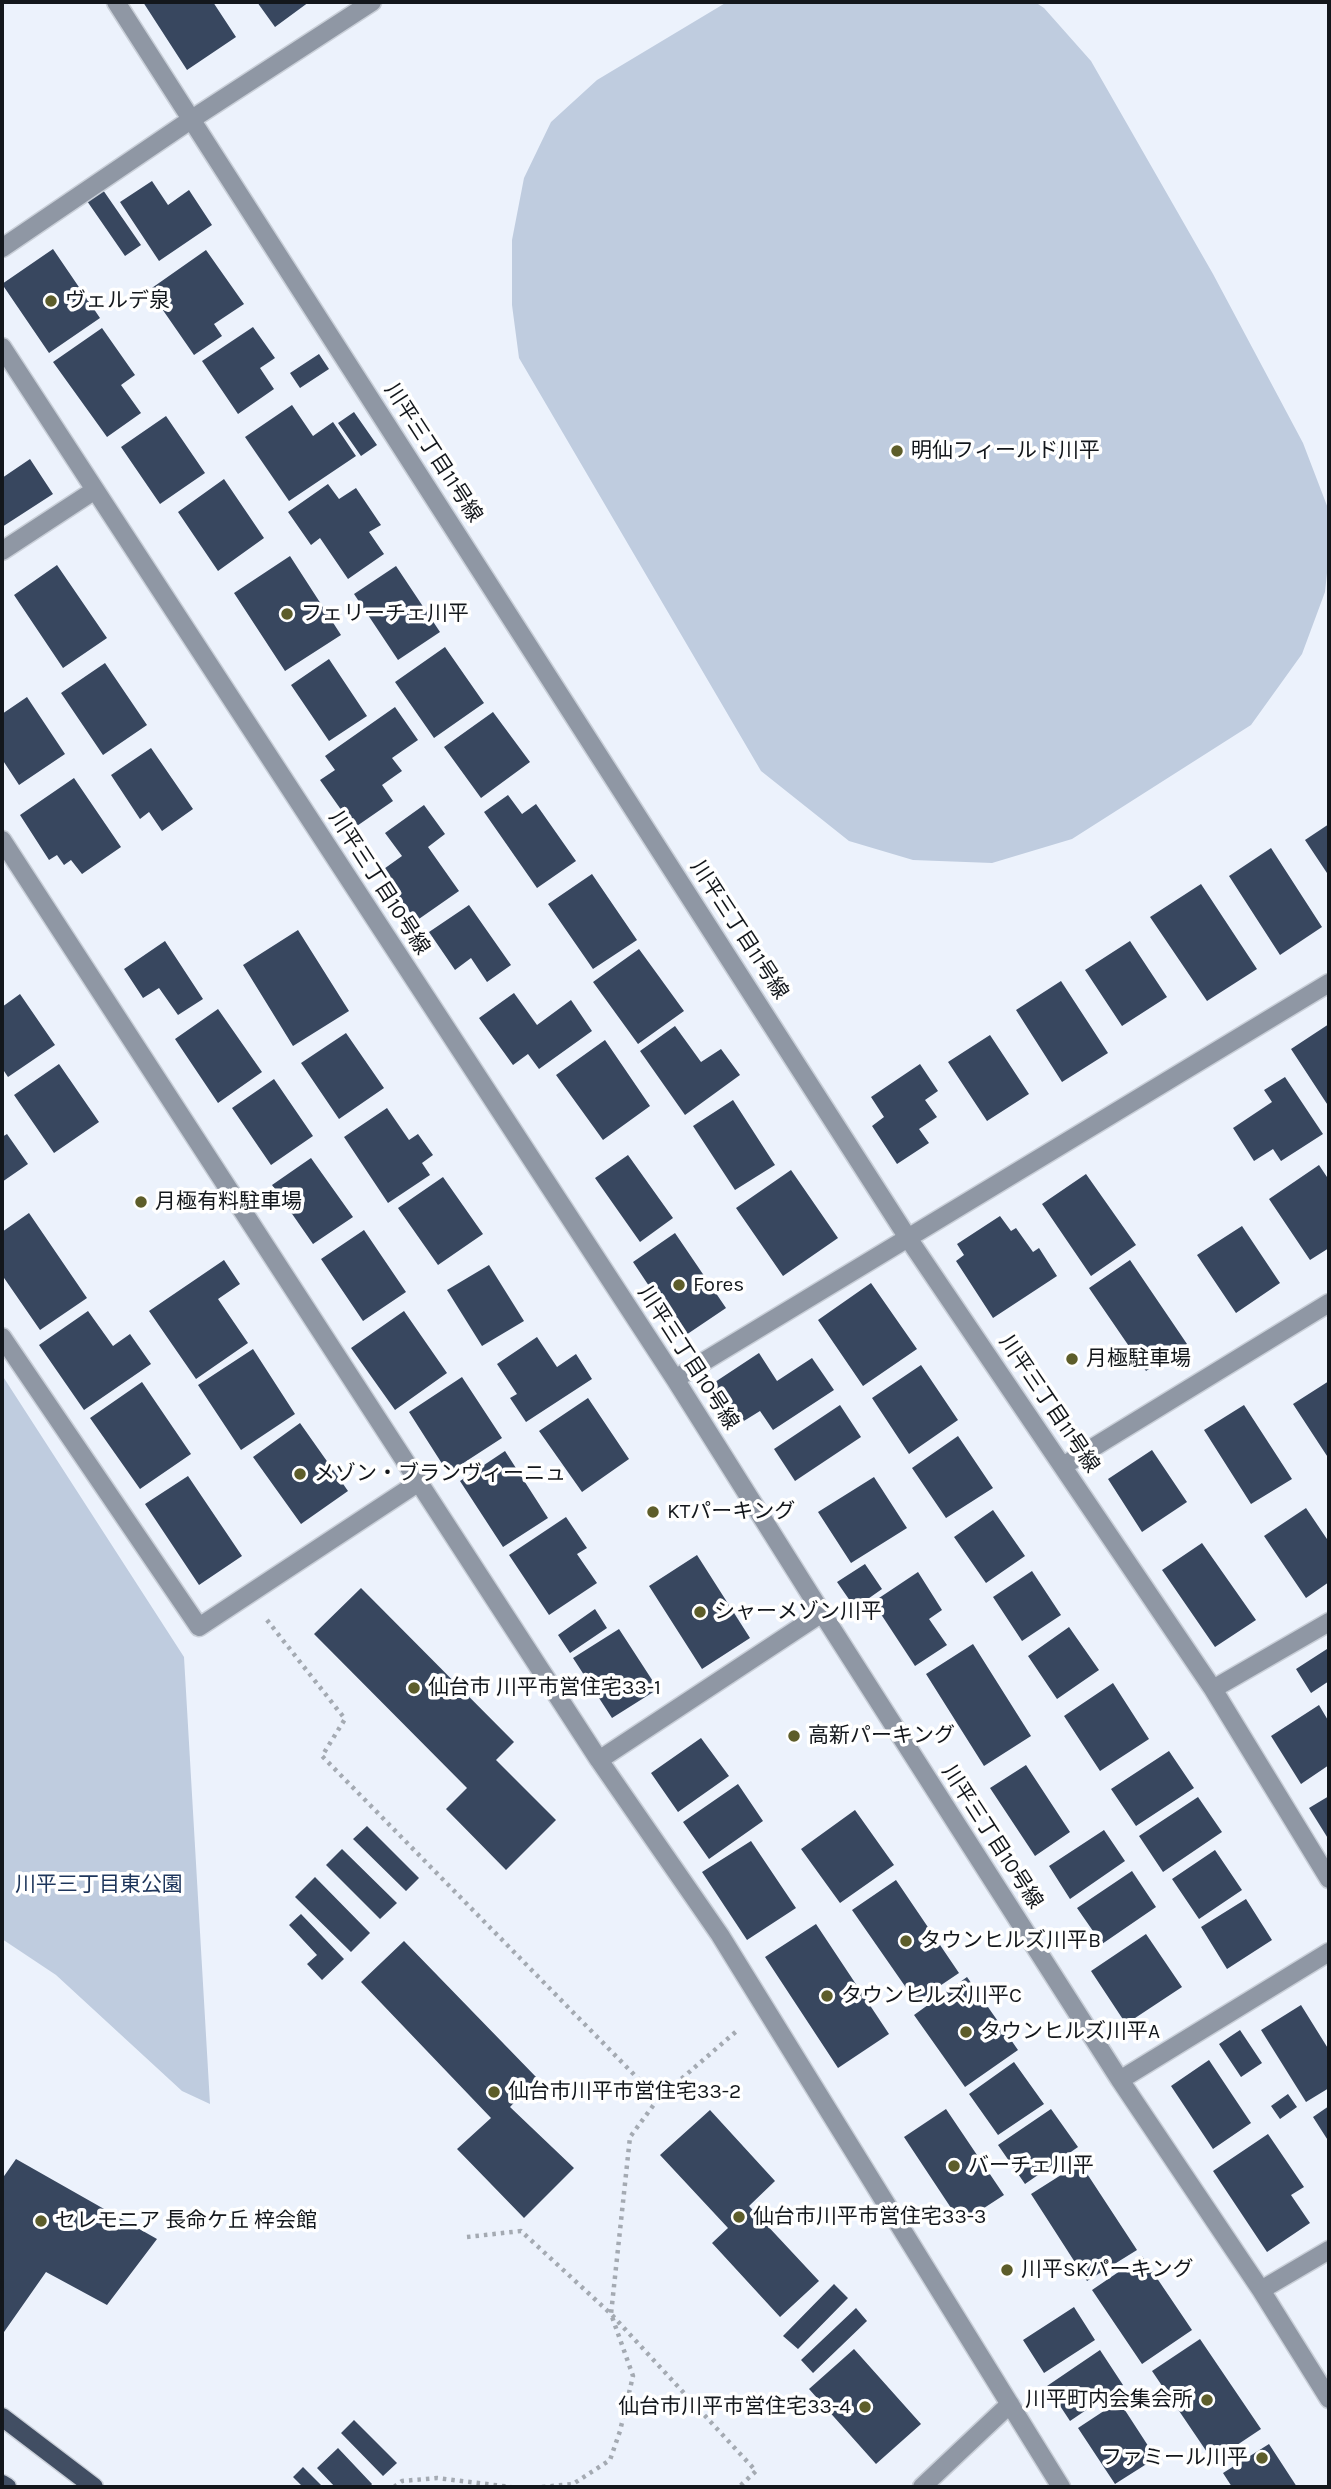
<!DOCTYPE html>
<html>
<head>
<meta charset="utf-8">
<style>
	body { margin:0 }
	#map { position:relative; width:1331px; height:2489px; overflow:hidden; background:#ecf2fc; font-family:Karla,sans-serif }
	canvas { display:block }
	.frame { position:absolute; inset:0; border:4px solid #13171c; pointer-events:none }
</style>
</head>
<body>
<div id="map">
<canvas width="1331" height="2489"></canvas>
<div class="frame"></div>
</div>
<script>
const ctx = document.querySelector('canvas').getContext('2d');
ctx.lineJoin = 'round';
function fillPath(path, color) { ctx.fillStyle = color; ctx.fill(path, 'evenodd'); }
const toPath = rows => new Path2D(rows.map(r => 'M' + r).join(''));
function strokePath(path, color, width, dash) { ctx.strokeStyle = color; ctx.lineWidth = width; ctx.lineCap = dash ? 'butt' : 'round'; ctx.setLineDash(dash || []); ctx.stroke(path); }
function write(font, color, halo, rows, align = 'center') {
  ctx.font = font + ' Karla,"Noto Sans JP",sans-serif'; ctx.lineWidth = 7; ctx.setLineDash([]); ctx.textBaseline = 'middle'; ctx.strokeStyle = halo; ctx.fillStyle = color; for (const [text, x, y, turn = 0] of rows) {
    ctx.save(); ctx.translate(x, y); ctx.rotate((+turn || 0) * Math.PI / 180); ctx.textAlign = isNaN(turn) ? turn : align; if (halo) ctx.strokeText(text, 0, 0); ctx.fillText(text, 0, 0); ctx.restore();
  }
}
const green = toPath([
	[727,2,1035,2,1044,8,1091,61,1213,274,1303,443,1329,511,1329,554,1325,592,1302,654,1251,725,1072,839,992,863,913,860,849,841,761,771,519,358,512,305,512,240,524,178,551,122,597,80],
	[2,1375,184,1657,210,2104,182,2091,56,1975,2,1939]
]);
const building = toPath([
	[143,2,213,2,236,37,187,70],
	[257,2,309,2,275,27],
	[152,181,168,205,189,190,212,225,159,261,120,202],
	[103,190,141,245,125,256,87,201],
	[53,249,100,318,49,353,2,284],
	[206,250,244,304,214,324,222,336,194,355,149,290],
	[253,327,275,358,260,368,274,389,238,414,202,361],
	[102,328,135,375,121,385,141,413,107,437,53,362],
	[319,354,329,369,300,388,290,373],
	[292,405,313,436,333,422,356,456,289,501,245,437],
	[354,412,377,445,361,456,338,423],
	[166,416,205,473,160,504,121,447],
	[30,459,53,494,2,527,2,478],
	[224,479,264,538,218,571,178,512],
	[328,484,339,499,356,488,381,525,369,532,384,554,348,579,320,538,311,545,288,512],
	[290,556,341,635,285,671,234,593],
	[57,565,107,638,63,668,14,595],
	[396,566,440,632,398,660,354,594],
	[445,647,484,703,434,738,395,682],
	[329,659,367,716,329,741,291,685],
	[105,663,147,725,103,755,61,693],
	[27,697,65,754,19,785,2,759,2,714],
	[395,707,418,740,392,758,402,771,382,785,393,801,354,828,320,780,335,770,325,756],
	[493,712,530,762,481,798,444,747],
	[151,748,193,809,162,831,149,812,140,819,111,775],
	[74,778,121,847,82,874,71,860,64,865,57,855,49,860,20,815],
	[508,795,522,814,536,804,576,861,537,888,484,812],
	[424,805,445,834,428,847,459,891,416,921,381,871,402,856,385,833],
	[1329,824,1329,876,1305,840],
	[1271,848,1322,927,1280,955,1229,876],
	[592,874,637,940,593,969,548,904],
	[1201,884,1257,969,1207,1001,1150,917],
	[469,905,511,965,487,982,471,958,455,970,429,932],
	[298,930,349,1011,293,1046,243,965],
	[165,941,203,999,178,1015,159,988,143,998,124,969],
	[1130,941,1167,997,1122,1026,1085,970],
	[639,949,684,1011,638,1044,593,982],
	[1061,981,1108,1053,1062,1082,1016,1010],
	[514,993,537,1025,571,1000,592,1031,539,1069,528,1054,513,1065,479,1018],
	[20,994,55,1045,8,1077,2,1068,2,1007],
	[218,1009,262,1072,218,1103,175,1039],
	[1329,1024,1329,1107,1291,1049],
	[675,1026,701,1062,721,1049,740,1075,685,1115,640,1051],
	[346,1033,384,1088,339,1119,301,1063],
	[990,1035,1029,1094,987,1121,948,1062],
	[605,1040,650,1106,603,1140,556,1075],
	[59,1064,99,1122,54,1153,14,1095],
	[920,1064,938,1091,925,1100,937,1117,919,1129,929,1143,897,1164,872,1126,884,1117,871,1097],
	[1285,1077,1323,1134,1281,1161,1273,1149,1254,1161,1233,1128,1272,1102,1264,1090],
	[274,1079,313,1136,271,1165,232,1108],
	[733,1100,775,1165,735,1190,693,1126],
	[387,1108,409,1140,418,1134,433,1155,422,1163,430,1175,388,1203,344,1137],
	[7,1134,28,1164,2,1182,2,1137],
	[628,1155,673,1218,640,1242,595,1178],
	[311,1158,353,1217,313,1244,272,1185],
	[1319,1165,1329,1180,1329,1248,1310,1260,1269,1199],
	[791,1170,838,1238,783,1276,736,1208],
	[1086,1174,1136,1245,1091,1276,1042,1204],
	[443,1177,483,1234,438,1265,398,1208],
	[29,1213,87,1298,40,1330,2,1275,2,1232],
	[1000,1216,1011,1231,1016,1228,1033,1252,1039,1248,1057,1276,993,1318,956,1261,964,1255,957,1244],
	[1242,1226,1280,1283,1236,1313,1197,1255],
	[364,1230,406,1292,363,1321,321,1259],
	[675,1233,726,1308,683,1337,633,1262],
	[224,1260,240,1284,218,1299,248,1343,196,1379,149,1311],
	[1130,1260,1187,1344,1146,1371,1089,1288],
	[489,1265,524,1321,482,1346,447,1290],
	[871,1283,917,1349,863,1386,818,1320],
	[88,1311,113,1346,130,1334,151,1364,84,1410,39,1345],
	[404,1311,447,1373,395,1410,351,1348],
	[537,1337,557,1367,576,1354,592,1379,526,1422,510,1398,517,1394,497,1364],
	[253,1349,295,1414,241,1450,198,1385],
	[759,1353,777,1381,812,1358,834,1390,773,1430,760,1411,739,1424,712,1384],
	[921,1365,958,1420,909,1454,872,1398],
	[462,1377,502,1438,448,1473,409,1412],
	[1329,1381,1329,1459,1293,1404],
	[142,1382,191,1454,140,1489,90,1418],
	[588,1398,629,1459,582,1492,539,1431],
	[840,1405,861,1437,795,1481,774,1449],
	[1244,1405,1292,1479,1251,1504,1204,1430],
	[300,1423,348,1491,301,1524,253,1457],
	[958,1436,993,1488,946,1518,912,1468],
	[1152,1450,1187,1502,1142,1532,1108,1479],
	[505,1451,548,1518,503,1547,460,1481],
	[188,1476,242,1556,199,1585,145,1504],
	[874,1477,907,1528,851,1563,818,1512],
	[1306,1508,1329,1542,1329,1582,1306,1598,1264,1536],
	[993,1510,1025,1556,986,1583,954,1537],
	[566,1517,587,1548,577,1554,597,1583,549,1615,509,1555],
	[1202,1543,1256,1620,1215,1647,1162,1570],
	[697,1555,750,1638,702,1669,649,1586],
	[865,1564,882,1589,855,1608,837,1582],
	[1032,1571,1061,1615,1022,1641,993,1597],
	[918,1572,942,1610,929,1619,947,1645,915,1666,873,1602],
	[361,1588,514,1742,496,1760,556,1820,506,1870,446,1809,467,1788,314,1634],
	[595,1609,607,1628,570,1653,558,1635],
	[1069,1627,1099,1670,1057,1699,1028,1656],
	[619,1629,658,1689,612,1718,573,1658],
	[973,1644,1031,1736,984,1766,926,1674],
	[1327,1649,1329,1652,1329,1681,1311,1693,1296,1669],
	[1113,1683,1149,1739,1100,1771,1064,1716],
	[1319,1705,1329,1722,1329,1765,1301,1784,1271,1736],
	[701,1738,729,1776,678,1812,651,1773],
	[1169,1751,1194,1788,1136,1826,1111,1789],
	[1026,1765,1070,1832,1035,1856,990,1788],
	[738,1784,763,1821,709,1859,683,1822],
	[1329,1796,1329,1840,1309,1808],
	[1198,1797,1222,1832,1163,1872,1139,1836],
	[855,1810,894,1865,840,1903,801,1849],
	[367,1826,419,1878,406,1891,353,1839],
	[1104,1830,1125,1861,1070,1899,1049,1866],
	[751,1841,796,1908,747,1940,702,1872],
	[342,1849,397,1903,380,1919,326,1865],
	[1215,1850,1242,1890,1199,1919,1172,1879],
	[1132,1871,1156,1907,1102,1944,1077,1908],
	[315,1877,370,1933,351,1952,295,1897],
	[896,1880,959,1973,916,2002,852,1910],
	[1246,1899,1272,1940,1227,1969,1201,1927],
	[301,1914,344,1959,322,1980,307,1964,317,1955,289,1925],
	[816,1924,889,2034,838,2068,765,1957],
	[1146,1934,1182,1987,1126,2024,1091,1971],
	[404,1941,537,2078,510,2107,574,2168,524,2218,457,2149,491,2118,361,1982],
	[967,1977,1018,2050,965,2087,914,2015],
	[1301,2005,1329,2050,1329,2088,1306,2102,1261,2030],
	[1240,2030,1262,2063,1241,2077,1219,2044],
	[1209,2060,1251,2123,1213,2149,1171,2086],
	[1014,2062,1044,2104,998,2135,969,2094],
	[1288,2094,1297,2107,1280,2119,1271,2106],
	[1329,2106,1329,2142,1313,2117],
	[946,2109,1004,2195,961,2223,904,2137],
	[1051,2109,1078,2147,1025,2184,998,2145],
	[710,2110,775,2181,749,2206,819,2281,780,2317,712,2243,728,2228,660,2155],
	[1268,2134,1304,2187,1291,2195,1310,2223,1267,2252,1213,2171],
	[16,2159,157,2239,107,2305,46,2272,4,2332,2,2330,2,2179],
	[1080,2163,1137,2250,1087,2281,1031,2194],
	[1142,2256,1192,2330,1142,2364,1092,2290],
	[834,2284,848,2298,798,2349,783,2336],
	[1074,2307,1095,2340,1044,2373,1023,2340],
	[856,2308,867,2321,813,2373,801,2360],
	[1200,2339,1261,2429,1213,2461,1152,2371],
	[854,2349,921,2424,876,2464,809,2389],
	[1100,2350,1123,2385,1070,2421,1047,2386],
	[1119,2401,1156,2458,1115,2484,1078,2428],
	[354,2420,397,2463,383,2476,341,2433],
	[1269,2444,1297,2487,1232,2487,1223,2473],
	[338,2448,372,2484,370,2487,335,2487,317,2468],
	[303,2467,323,2487,303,2487,293,2477]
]);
const path = toPath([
	[267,1620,345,1719,322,1756,658,2099],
	[467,2237,521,2231,611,2314,756,2471,739,2487],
	[394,2487,402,2481,437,2478,511,2487],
	[542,2487,573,2484,610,2460,620,2431,633,2376,611,2314,630,2137,658,2099,739,2029]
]);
const minor = toPath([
	[116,2,908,1238,1213,1689,1329,1879],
	[2,248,192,119,372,2],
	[2,347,675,1379,822,1613,1120,2080,1261,2290,1329,2399],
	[2,551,95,490],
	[2,840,599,1760,720,1935,1061,2487],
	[2,1337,199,1627,419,1482],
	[675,1379,1329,983],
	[1063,1466,1329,1303],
	[1213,1689,1329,1622],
	[599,1760,822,1613],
	[1120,2080,1329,1952],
	[1261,2290,1329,2250],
	[922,2487,1010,2404]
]);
const major = toPath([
	[2,2417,94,2487],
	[2,2484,7,2487]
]);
const markers = [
	[51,301,7,"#5d5d2a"],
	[897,451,7,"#5d5d2a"],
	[287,614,7,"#5d5d2a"],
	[141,1202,7,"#5d5d2a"],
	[679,1285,7,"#5d5d2a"],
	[1072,1359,7,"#5d5d2a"],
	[300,1474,7,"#5d5d2a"],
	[653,1512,7,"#5d5d2a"],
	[700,1612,7,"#5d5d2a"],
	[414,1688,7,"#5d5d2a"],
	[794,1736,7,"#5d5d2a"],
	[906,1941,7,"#5d5d2a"],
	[827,1996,7,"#5d5d2a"],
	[966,2032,7,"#5d5d2a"],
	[494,2092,7,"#5d5d2a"],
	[954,2166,7,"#5d5d2a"],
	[739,2217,7,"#5d5d2a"],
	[41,2221,7,"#5d5d2a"],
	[1007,2270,7,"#5d5d2a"],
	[1207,2400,7,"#5d5d2a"],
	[865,2407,7,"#5d5d2a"],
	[1262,2458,7,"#5d5d2a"]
];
const poiNames = [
	["ヴェルデ泉",65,301],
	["明仙フィールド川平",911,451],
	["フェリーチェ川平",301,614],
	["月極有料駐車場",155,1202],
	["Fores",693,1285],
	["月極駐車場",1086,1359],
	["メゾン・ブランヴィーニュ",314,1474],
	["KTパーキング",667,1512],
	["シャーメゾン川平",714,1612],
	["仙台市 川平市営住宅33-1",428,1688],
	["高新パーキング",808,1736],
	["タウンヒルズ川平B",920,1941],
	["タウンヒルズ川平C",841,1996],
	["タウンヒルズ川平A",980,2032],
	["仙台市川平市営住宅33-2",508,2092],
	["バーチェ川平",968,2166],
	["仙台市川平市営住宅33-3",753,2217],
	["セレモニア 長命ケ丘 梓会館",55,2221],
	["川平SKパーキング",1021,2270],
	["川平町内会集会所",1193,2400,"right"],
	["仙台市川平市営住宅33-4",851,2407,"right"],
	["ファミール川平",1248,2458,"right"]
];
const streetNames = [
	["川平三丁目11号線",433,453,57],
	["川平三丁目10号線",379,883,57],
	["川平三丁目11号線",739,930,57],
	["川平三丁目10号線",688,1358,57],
	["川平三丁目11号線",1049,1404,56],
	["川平三丁目10号線",992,1837,57]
];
const parkNames = [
	["川平三丁目東公園",99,1885]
];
fillPath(green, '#bfccdf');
fillPath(building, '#38475f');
strokePath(minor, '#c9cfd8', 21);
strokePath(major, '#c9cfd8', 21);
strokePath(path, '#a4aab2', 4.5, [3.5, 5]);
strokePath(minor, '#8f97a4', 18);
strokePath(major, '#414e63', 18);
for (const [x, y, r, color] of markers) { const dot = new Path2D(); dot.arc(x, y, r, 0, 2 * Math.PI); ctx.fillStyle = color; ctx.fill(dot); strokePath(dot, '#fff', 2.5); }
write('21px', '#13171c', '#fff', poiNames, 'left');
write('21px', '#13171c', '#fff', streetNames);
write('21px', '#1d355b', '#fff', parkNames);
</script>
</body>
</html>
